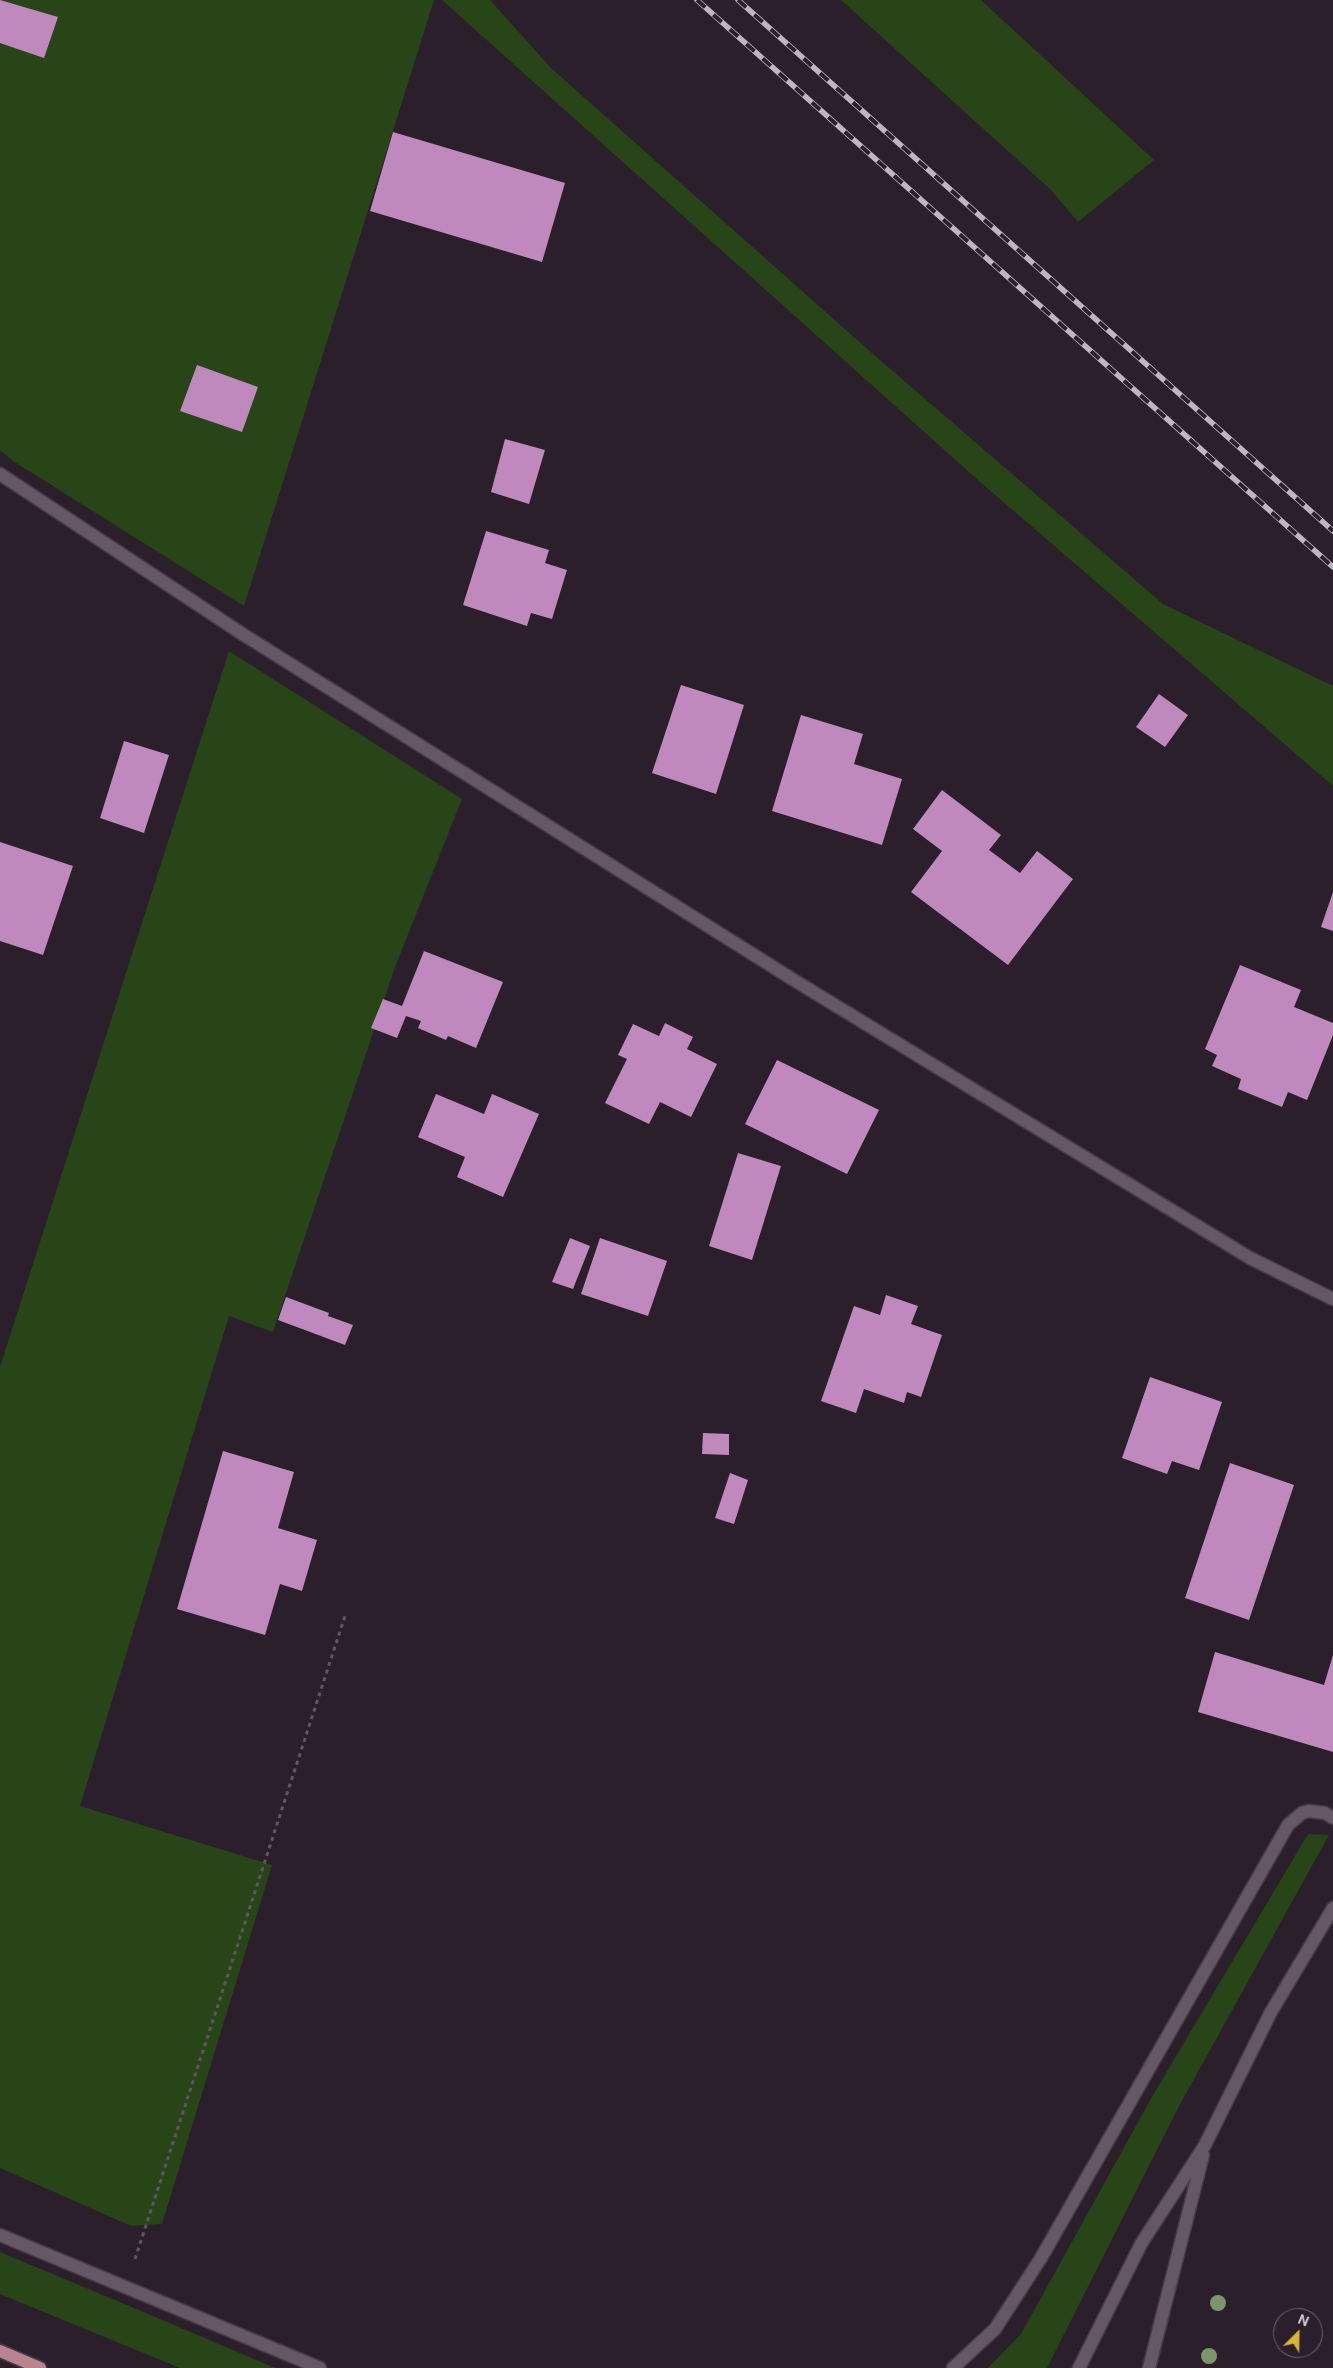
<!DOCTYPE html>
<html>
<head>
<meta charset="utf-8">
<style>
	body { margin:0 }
	#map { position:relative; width:1333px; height:2368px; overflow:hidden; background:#2b1f2b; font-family:"DM Sans",sans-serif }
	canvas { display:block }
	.north { position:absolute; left:1273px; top:2308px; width:50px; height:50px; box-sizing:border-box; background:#2b1f2b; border:1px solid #6f656f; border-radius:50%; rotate:23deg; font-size:14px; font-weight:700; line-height:20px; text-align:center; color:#d6ced6 }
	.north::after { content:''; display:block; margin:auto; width:18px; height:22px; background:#d9b334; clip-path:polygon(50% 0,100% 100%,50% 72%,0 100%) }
</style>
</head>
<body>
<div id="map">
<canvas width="1333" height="2368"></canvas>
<div class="north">N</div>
</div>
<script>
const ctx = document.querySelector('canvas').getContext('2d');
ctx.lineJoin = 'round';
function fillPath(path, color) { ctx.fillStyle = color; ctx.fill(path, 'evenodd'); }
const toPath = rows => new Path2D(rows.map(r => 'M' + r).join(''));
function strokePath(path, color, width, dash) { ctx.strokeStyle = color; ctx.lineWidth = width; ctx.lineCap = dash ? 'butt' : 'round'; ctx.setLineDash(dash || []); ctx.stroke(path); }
const green = toPath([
	[0,0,434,0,244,606,13,461,0,450],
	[442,0,490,0,551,68,873,354,1163,604,1333,686,1333,786,979,481],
	[841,0,981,0,1154,160,1078,222,1051,190],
	[229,651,462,799,395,967,273,1332,229,1316,80,1806,272,1865,162,2224,131,2226,0,2168,0,1367],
	[1308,1834,1329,1835,1178,2108,1047,2368,988,2368,1021,2334,1153,2095],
	[0,2252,146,2313,275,2368,180,2368,0,2294]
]);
const building = toPath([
	[0,0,58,17,44,58,0,43],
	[393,132,565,183,542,262,370,211],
	[197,365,258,387,242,432,180,411],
	[505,439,545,450,529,504,491,492],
	[486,531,549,550,545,563,567,570,552,619,531,613,527,626,463,605],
	[681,685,744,705,716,794,652,773],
	[1159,694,1188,715,1165,747,1136,727],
	[801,715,863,734,854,764,902,779,882,845,772,811],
	[124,741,169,755,144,833,100,818],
	[942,790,1001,835,989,850,1020,873,1037,851,1073,879,1008,965,911,892,942,851,913,829],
	[0,842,73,866,43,955,0,941],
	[1333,892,1333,931,1321,927],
	[424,951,503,982,476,1048,448,1036,446,1040,418,1028,421,1021,406,1016,397,1038,371,1028,383,999,402,1006],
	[1240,965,1301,990,1294,1007,1333,1023,1333,1035,1307,1100,1288,1092,1282,1107,1238,1089,1241,1079,1212,1066,1217,1055,1205,1049],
	[665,1023,693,1037,687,1049,717,1064,691,1117,660,1102,649,1124,605,1103,627,1059,618,1055,633,1024,659,1036],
	[777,1060,879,1110,847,1174,745,1124],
	[436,1094,484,1114,492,1094,539,1114,503,1197,457,1177,465,1157,418,1137],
	[738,1153,781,1166,752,1260,709,1246],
	[570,1238,590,1246,573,1289,552,1282],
	[600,1238,667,1261,648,1316,581,1294],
	[886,1295,918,1306,911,1324,942,1335,921,1397,907,1392,904,1403,864,1389,856,1413,821,1401,854,1306,880,1315],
	[286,1297,329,1313,328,1316,353,1325,345,1345,278,1320],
	[1150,1377,1222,1402,1199,1470,1172,1461,1167,1474,1122,1458],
	[703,1433,729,1434,729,1455,702,1454],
	[223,1451,294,1472,278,1528,317,1540,302,1591,280,1584,265,1635,177,1609],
	[1230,1463,1294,1485,1249,1620,1185,1598],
	[730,1473,748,1480,734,1524,715,1518],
	[1215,1652,1324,1685,1333,1655,1333,1752,1198,1712]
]);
const path = toPath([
	[135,2259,346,1613]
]);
const service = toPath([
	[0,2235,320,2368],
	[953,2368,995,2329,1041,2258,1288,1825,1302,1813,1309,1811,1325,1813,1333,1818]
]);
const minor = toPath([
	[0,474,244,635,797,982,1250,1258,1333,1299],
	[1079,2368,1141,2244,1205,2145,1271,2012,1333,1908],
	[1149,2368,1203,2155]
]);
const primary = toPath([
	[0,2351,40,2368]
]);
const rail = toPath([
	[697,0,1333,567],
	[738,0,1333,531]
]);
const trees = [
	[1218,2303],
	[1209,2356]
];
fillPath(green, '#274517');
fillPath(building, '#bf89be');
strokePath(service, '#463c46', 15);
strokePath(minor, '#463c46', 15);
strokePath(primary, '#463c46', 15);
strokePath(path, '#605560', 3, [4, 4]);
strokePath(service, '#655765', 12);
strokePath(minor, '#655765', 12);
strokePath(primary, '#b98392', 12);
strokePath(rail, '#bfb7bf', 5.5);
strokePath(rail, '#2b1f2b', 4, [11]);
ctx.fillStyle = '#7c966c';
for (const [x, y] of trees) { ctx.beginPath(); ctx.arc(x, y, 8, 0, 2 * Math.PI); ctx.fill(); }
</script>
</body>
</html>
